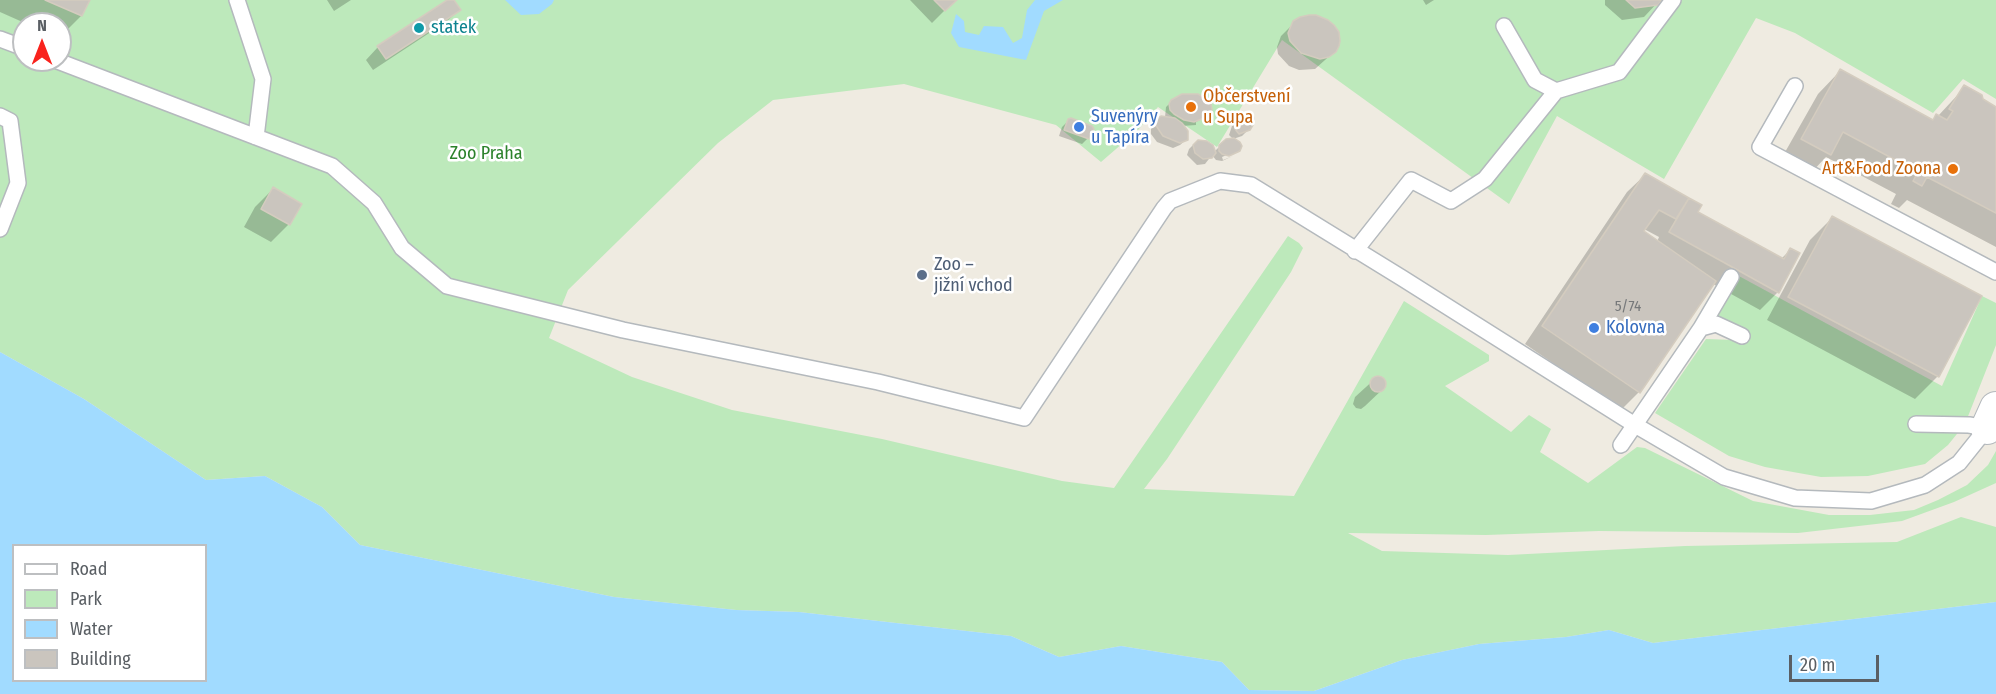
<!DOCTYPE html>
<html>
<head>
<meta charset="utf-8">
<style>
	body { margin:0 }
	#map { position:relative; width:1996px; height:694px; overflow:hidden; background:#efebe1; font-family:"Fira Sans Condensed",sans-serif }
	canvas { display:block }
	.legend { position:absolute; left:12px; top:544px; width:195px; height:138px; box-sizing:border-box; background:#fff; border:2px solid #bdbfc1; margin:0; padding:8px 10px; list-style:none; font-size:18px; color:#5a5f64 }
	.legend li { display:flex; align-items:center; gap:12px; height:30px }
	.legend b { width:30px; border:2px solid #bdbfc1 }
	.north { position:absolute; left:12px; top:12px; width:60px; height:60px; box-sizing:border-box; background:#fff; border:2px solid #bdbfc1; border-radius:50%; rotate:0deg; font-size:16px; font-weight:700; line-height:24px; text-align:center; color:#5a5f64 }
	.north::after { content:''; display:block; margin:auto; width:21px; height:27px; background:#f9231d; clip-path:polygon(50% 0,100% 100%,50% 72%,0 100%) }
	.scale { position:absolute; left:1789px; top:655px; width:90px; height:27px; box-sizing:border-box; border:3px solid #5a5f64; border-top:0; padding-left:8px; font-size:18px; line-height:21px; white-space:nowrap; color:#5a5f64; -webkit-text-stroke:4px #fff; paint-order:stroke }
</style>
</head>
<body>
<div id="map">
<canvas width="1996" height="694"></canvas>
<ul class="legend">
<li><b style="height:8px;background:#fff"></b>Road</li>
<li><b style="height:16px;background:#bde9bb"></b>Park</li>
<li><b style="height:16px;background:#a1dbff"></b>Water</li>
<li><b style="height:16px;background:#cac5be"></b>Building</li>
</ul>
<div class="north">N</div>
<div class="scale">20 m</div>
</div>
<script>
const ctx = document.querySelector('canvas').getContext('2d');
ctx.lineJoin = 'round';
function fillPath(path, color) { ctx.fillStyle = color; ctx.fill(path, 'evenodd'); }
const toPath = rows => new Path2D(rows.map(r => 'M' + r).join(''));
function strokePath(path, color, width, dash) { ctx.strokeStyle = color; ctx.lineWidth = width; ctx.lineCap = dash ? 'butt' : 'round'; ctx.setLineDash(dash || []); ctx.stroke(path); }
function write(font, color, halo, rows, align = 'center') {
  ctx.font = font + ' "Fira Sans Condensed",sans-serif'; ctx.lineWidth = 5; ctx.setLineDash([]); ctx.textBaseline = 'middle'; ctx.strokeStyle = halo; ctx.fillStyle = color; for (const [text, x, y, turn = 0] of rows) {
    ctx.save(); ctx.translate(x, y); ctx.rotate((+turn || 0) * Math.PI / 180); ctx.textAlign = isNaN(turn) ? turn : align; if (halo) ctx.strokeText(text, 0, 0); ctx.fillText(text, 0, 0); ctx.restore();
  }
}
const green = toPath([
	[0,0,1996,0,1996,99,1963,79,1933,113,1795,33,1756,18,1664,179,1557,116,1509,204,1282,40,1217,147,1158,107,1138,130,1101,162,1056,125,904,84,773,100,718,143,568,290,549,338,632,377,732,410,882,439,1062,481,1114,488,1288,236,1299,243,1303,248,1291,272,1167,459,1144,489,1294,496,1404,301,1489,355,1489,361,1445,386,1511,432,1529,415,1551,429,1540,452,1588,483,1637,447,1645,448,1753,501,1829,515,1870,515,1914,510,1938,500,1967,485,1988,465,1996,451,1996,483,1954,502,1902,521,1798,533,1599,531,1486,535,1348,533,1382,551,1508,555,1685,546,1897,542,1961,517,1996,527,1996,602,1653,643,1609,630,1566,637,1479,644,1402,660,1314,691,1249,690,1222,662,1121,646,1059,657,1011,636,799,612,736,610,614,597,360,545,322,507,265,476,206,480,84,399,0,352],
	[24,24,60,24,60,60,24,60],
	[1737,275,1942,386,1982,296,1996,303,1996,345,1965,424,1948,445,1925,464,1868,476,1821,477,1765,467,1729,456,1655,413,1706,339,1733,340,1742,327,1716,316]
]);
const water = toPath([
	[505,0,554,0,552,4,539,14,521,15],
	[1035,0,1063,0,1044,11,1026,60,959,47,951,33,956,14,964,21,965,32,979,35,984,26,1003,27,1013,43,1022,38,1027,10],
	[0,352,84,399,206,480,265,476,322,507,360,545,614,597,736,610,799,612,1011,636,1059,657,1121,646,1222,662,1249,690,1314,691,1402,660,1479,644,1566,637,1609,630,1653,643,1996,602,1996,694,0,694],
	[14,546,206,546,206,680,14,680]
]);
const shadow = toPath([
	[0,0,88,0,81,16,60,37,60,24,27,24,0,12],
	[327,0,351,0,334,11],
	[450,0,452,0,459,10,446,22,373,70,366,60,378,47],
	[910,0,955,0,932,23],
	[1423,0,1434,0,1426,5],
	[1605,0,1660,0,1644,17,1622,20,1605,5],
	[1294,23,1335,51,1315,69,1299,70,1289,66,1278,54,1277,47,1281,36],
	[1840,71,1932,121,1938,116,1965,87,1996,108,1996,247,1907,200,1899,208,1891,204,1896,194,1826,157,1808,176,1780,161,1818,94],
	[1172,101,1208,115,1196,122,1196,125,1182,126,1187,139,1180,145,1173,148,1157,142,1151,134,1151,126,1157,120,1165,117,1166,107],
	[1243,115,1249,129,1242,136,1233,139,1229,135,1232,126],
	[1069,120,1088,138,1082,144,1059,136,1062,127],
	[1226,140,1236,151,1222,157,1223,160,1233,156,1222,161,1216,160,1212,155,1205,164,1197,165,1187,155,1189,149,1195,143,1207,143,1214,152],
	[1646,174,1700,206,1696,213,1781,259,1790,250,1778,292,1760,310,1713,284,1639,392,1621,410,1525,344,1627,192],
	[1644,229,1659,237,1657,242,1642,232],
	[273,189,300,204,289,224,271,242,244,227,255,207],
	[1832,218,1980,297,1937,377,1915,399,1767,320,1810,240],
	[1377,377,1383,379,1385,384,1384,388,1365,406,1361,409,1356,408,1353,404,1355,397]
]);
const building = toPath([
	[45,0,90,0,82,16,45,0],
	[447,0,454,0,461,10,386,59,377,46,447,0],
	[934,0,957,0,945,11,934,0],
	[1626,0,1662,0,1658,5,1635,8,1626,0],
	[1309,15,1316,15,1328,20,1334,25,1339,32,1340,41,1339,46,1336,52,1329,57,1320,59,1301,53,1290,41,1288,33,1293,21,1300,17,1309,15],
	[1840,69,1933,120,1936,114,1947,120,1953,111,1949,109,1964,85,1982,95,1983,99,1996,107,1996,213,1927,177,1922,186,1913,181,1918,172,1843,132,1831,155,1801,139,1840,69],
	[1182,94,1198,94,1206,99,1211,104,1212,110,1209,116,1194,122,1184,120,1174,114,1170,110,1169,104,1171,100,1182,94],
	[1249,112,1253,114,1254,118,1253,125,1250,130,1239,134,1235,129,1237,118,1243,113,1249,112],
	[1161,116,1175,118,1182,123,1188,131,1188,140,1180,143,1163,136,1155,124,1157,119,1161,116],
	[1071,118,1092,126,1094,129,1089,139,1064,130,1068,119,1071,118],
	[1234,138,1240,142,1242,146,1240,151,1229,156,1222,154,1219,151,1219,145,1226,139,1234,138],
	[1198,140,1207,141,1213,145,1216,153,1212,158,1203,159,1195,153,1193,145,1198,140],
	[1645,173,1689,198,1676,219,1659,210,1644,231,1716,281,1640,393,1542,326,1645,173],
	[273,187,302,204,290,225,261,209,273,187],
	[1689,198,1702,205,1698,212,1784,259,1790,248,1800,253,1779,293,1669,232,1689,198],
	[1832,216,1982,296,1939,377,1788,297,1832,216],
	'1370 384a8 8 0 1 1 16 0a8 8 0 1 1-16 0Z'
]);
const lane = toPath([
	[237,0,263,79,256,137],
	[1504,26,1535,80,1556,91,1619,72,1673,0],
	[0,39,24,48],
	[55,60,332,166,374,203,402,248,447,286,623,330,878,382,1024,418,1164,208,1170,201,1220,181,1251,185,1402,278,1635,425,1724,477,1795,498,1871,501,1925,485,1959,463,1987,428,1969,425,1916,424],
	[1795,86,1760,147,1996,272],
	[0,116,10,121,18,183,0,229],
	[1355,251,1411,180,1451,201,1485,179,1556,91],
	[1701,328,1731,277],
	[1621,445,1701,328,1716,324,1742,336]
]);
const street = toPath([
	[1987,428,1996,408]
]);
const markers = [
	[419,28,6,"#0f9aa8"],
	[1191,107,6,"#e8710a"],
	[1079,127,6,"#3f7fe0"],
	[1953,169,6,"#e8710a"],
	[922,275,6,"#5c6f8a"],
	[1594,328,6,"#3f7fe0"]
];
const numberNames = [
	["5/74",1628,307]
];
const cultureNames = [
	["statek",431,28]
];
const foodNames = [
	["Občerstvení",1203,97],
	["u Supa",1203,118],
	["Art&Food Zoona",1941,169,"right"]
];
const shopNames = [
	["Suvenýry",1091,117],
	["u Tapíra",1091,138],
	["Kolovna",1606,328]
];
const parkNames = [
	["Zoo Praha",486,154]
];
const serviceNames = [
	["Zoo –",934,265],
	["jižní vchod",934,286]
];
fillPath(green, '#bde9bb');
fillPath(water, '#a1dbff');
fillPath(shadow, '#0003');
fillPath(building, '#cac5be');
strokePath(building, '#d4ccbf', 1.5);
strokePath(lane, '#b4b9bd', 18);
strokePath(street, '#b4b9bd', 34);
strokePath(lane, '#fff', 15);
strokePath(street, '#fff', 32);
for (const [x, y, r, color] of markers) { const dot = new Path2D(); dot.arc(x, y, r, 0, 2 * Math.PI); ctx.fillStyle = color; ctx.fill(dot); strokePath(dot, '#fff', 2); }
write('15px', '#76787a', null, numberNames);
write('18px', '#0d838f', '#fff', cultureNames, 'left');
write('18px', '#c56008', '#fff', foodNames, 'left');
write('18px', '#366cbe', '#fff', shopNames, 'left');
write('18px', '#2c822b', '#fff', parkNames);
write('18px', '#4e5e75', '#fff', serviceNames, 'left');
</script>
</body>
</html>
